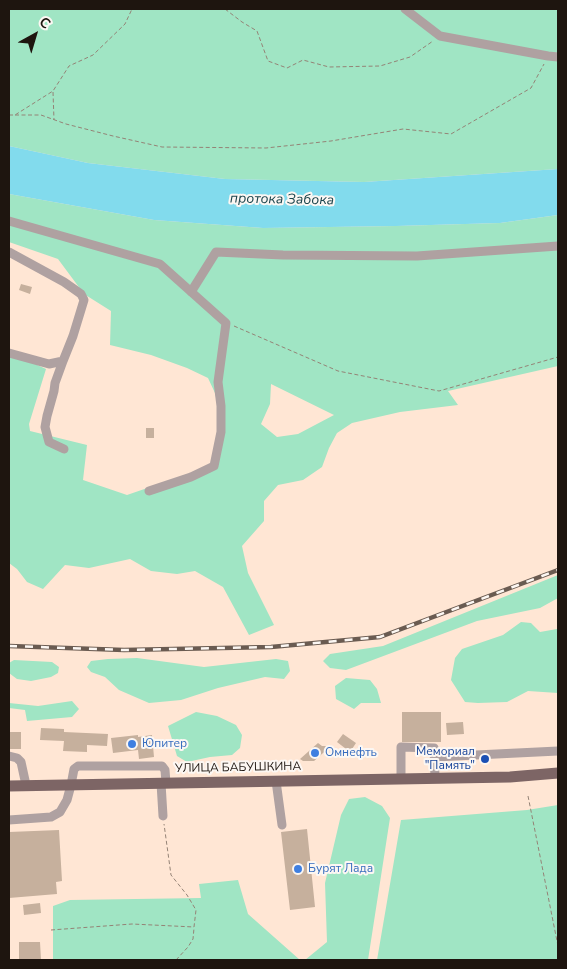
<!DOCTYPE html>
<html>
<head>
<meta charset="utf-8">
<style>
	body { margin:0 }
	#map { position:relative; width:567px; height:969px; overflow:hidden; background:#ffe6d4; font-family:"Nunito Sans",sans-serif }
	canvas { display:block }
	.frame { position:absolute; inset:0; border:10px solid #1e150f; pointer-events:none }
	.north { position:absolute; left:10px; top:10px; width:50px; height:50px; -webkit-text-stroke:4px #fcf7f3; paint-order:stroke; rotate:39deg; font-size:14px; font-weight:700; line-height:20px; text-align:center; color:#1e150f }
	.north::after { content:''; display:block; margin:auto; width:18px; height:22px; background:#1e150f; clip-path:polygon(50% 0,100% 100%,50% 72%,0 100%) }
</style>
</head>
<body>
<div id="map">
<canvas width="567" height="969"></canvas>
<div class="frame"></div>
<div class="north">С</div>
</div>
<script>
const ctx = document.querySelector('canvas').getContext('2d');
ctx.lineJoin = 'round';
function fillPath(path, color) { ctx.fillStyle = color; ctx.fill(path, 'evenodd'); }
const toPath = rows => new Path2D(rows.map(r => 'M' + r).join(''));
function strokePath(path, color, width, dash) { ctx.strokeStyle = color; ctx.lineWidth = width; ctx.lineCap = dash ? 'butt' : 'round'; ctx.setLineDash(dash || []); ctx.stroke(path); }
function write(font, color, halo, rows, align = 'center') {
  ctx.font = font + ' "Nunito Sans",sans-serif'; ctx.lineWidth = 4; ctx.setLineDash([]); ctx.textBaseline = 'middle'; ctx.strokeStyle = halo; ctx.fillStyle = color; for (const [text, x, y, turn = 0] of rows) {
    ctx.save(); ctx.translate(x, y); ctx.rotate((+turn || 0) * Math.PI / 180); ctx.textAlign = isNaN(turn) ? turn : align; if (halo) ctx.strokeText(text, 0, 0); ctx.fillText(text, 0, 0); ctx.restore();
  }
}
const green = toPath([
	[9,9,558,9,558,169,364,182,225,179,88,163,9,146],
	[9,194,154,220,263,228,396,226,500,223,558,215,558,366,448,391,458,405,400,412,352,423,337,433,329,448,322,467,303,480,278,485,264,501,264,521,242,546,248,573,274,625,249,635,223,587,195,571,177,574,151,571,130,559,89,568,65,565,43,589,27,582,17,569,9,563,9,352,46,369,29,424,30,431,87,445,83,480,127,495,211,466,221,417,215,393,208,378,187,368,151,355,110,345,111,311,84,294,58,259,9,242],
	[271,384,334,415,298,434,277,437,261,424,270,404],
	[558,575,558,598,540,608,477,621,346,670,330,668,323,661,330,654,383,646],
	[521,622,531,623,540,632,557,629,558,627,558,693,528,691,507,702,478,703,465,702,451,680,455,658,462,649,503,635],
	[137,658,204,667,276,659,288,661,290,671,284,679,265,677,218,688,181,700,149,703,119,690,105,677,91,672,87,667,91,661,108,659],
	[14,660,52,662,59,667,58,673,51,677,31,681,17,679,9,673,9,663],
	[346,678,370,680,377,689,381,703,361,703,354,709,336,699,335,686],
	[72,701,79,709,72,717,27,721,25,710,9,708,9,703,38,706],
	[196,712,217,716,236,725,242,735,240,748,232,755,210,757,187,762,177,756,168,726],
	[365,797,382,806,390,818,368,960,305,960,327,942,325,883,341,815,349,799],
	[558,805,558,960,377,960,401,820,527,810],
	[238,880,248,914,300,960,53,960,53,906,70,900,201,898,199,884]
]);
const water = toPath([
	[9,146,88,163,225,179,364,182,558,169,558,215,500,223,396,226,263,228,154,220,9,194]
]);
const building = toPath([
	[21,284,32,287,30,294,19,290],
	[146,428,154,428,154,438,146,438],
	[402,712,441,712,441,742,402,742],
	[463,722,464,734,447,735,446,723],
	[41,728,64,729,64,732,108,734,107,746,87,745,87,752,63,751,64,741,40,740],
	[9,732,21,732,21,749,9,749],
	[343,734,356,743,350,752,337,742],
	[138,735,138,737,152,735,154,757,139,759,138,750,113,753,111,738],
	[318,743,322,746,331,746,314,761,303,761,300,759],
	[307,829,315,907,290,910,281,832],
	[59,830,62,881,56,882,57,894,9,898,9,832],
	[40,903,41,913,24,915,23,905],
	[19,942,40,942,41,960,19,960]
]);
const path = toPath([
	[225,9,242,22,257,31,268,61,287,68,303,60,329,67,380,66,410,57,433,41],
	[53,92,54,120],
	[9,115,15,115,53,91,69,66,93,55,125,24,132,9],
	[15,115,41,115,66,124,113,136,162,147,266,148,331,141,403,129,451,134,531,88,544,64],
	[234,326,338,371,439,391,558,357],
	[528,796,558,946],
	[51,930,132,924,194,927,196,910,187,895,171,875,164,824],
	[176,960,188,947,193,939,194,928]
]);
const minor = toPath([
	[405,9,440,36,548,56,558,57],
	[9,221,160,264,226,323,218,382,221,406,221,432,214,466,191,477,149,491],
	[9,252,64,282,81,294,84,300,73,336,63,361,49,364,9,353],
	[191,292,216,252,283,255,417,256,558,246],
	[63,361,55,383,54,391,47,416,45,427,49,442,64,449],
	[9,756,17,758,21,762,26,785],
	[435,757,558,751],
	[401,779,401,747,434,748,435,778],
	[276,781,282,825],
	[161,783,163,816],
	[9,820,51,817,60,812,67,800,71,785,74,769,78,766,162,766,165,770,166,783]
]);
const major = toPath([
	[9,786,510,777,558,773]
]);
const rail = toPath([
	[9,646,124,650,271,647,380,637,558,570]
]);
const markers = [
	[132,744,5,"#3f7fe0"],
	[315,753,5,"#3f7fe0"],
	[485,759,5,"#1a4fb4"],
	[298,869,5,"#3f7fe0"]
];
const shopNames = [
	["Юпитер",142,744],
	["Омнефть",325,753],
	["Бурят Лада",308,869]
];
const transitNames = [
	["Мемориал",475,752],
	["\"Память\"",475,766]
];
const streetNames = [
	["УЛИЦА БАБУШКИНА",238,768,-1]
];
const waterNames = [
	["протока Забока",282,200,1]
];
fillPath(green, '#a0e5c4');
fillPath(water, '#82dbed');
fillPath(building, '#c6b09d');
strokePath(path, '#948376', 1, [4, 2.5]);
strokePath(minor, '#afa1a1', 9);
strokePath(major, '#7d6565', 11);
strokePath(rail, '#6a5b51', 4.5);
strokePath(rail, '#fcf7f3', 2.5, [8]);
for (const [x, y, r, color] of markers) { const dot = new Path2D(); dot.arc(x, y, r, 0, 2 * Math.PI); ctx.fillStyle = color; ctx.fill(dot); strokePath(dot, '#fcf7f3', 2); }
write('12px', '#366cbe', '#fcf7f3', shopNames, 'left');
write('12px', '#164399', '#fcf7f3', transitNames, 'right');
write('12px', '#1e150f', '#fcf7f3', streetNames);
write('italic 14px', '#1a444c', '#fcf7f3', waterNames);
</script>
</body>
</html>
